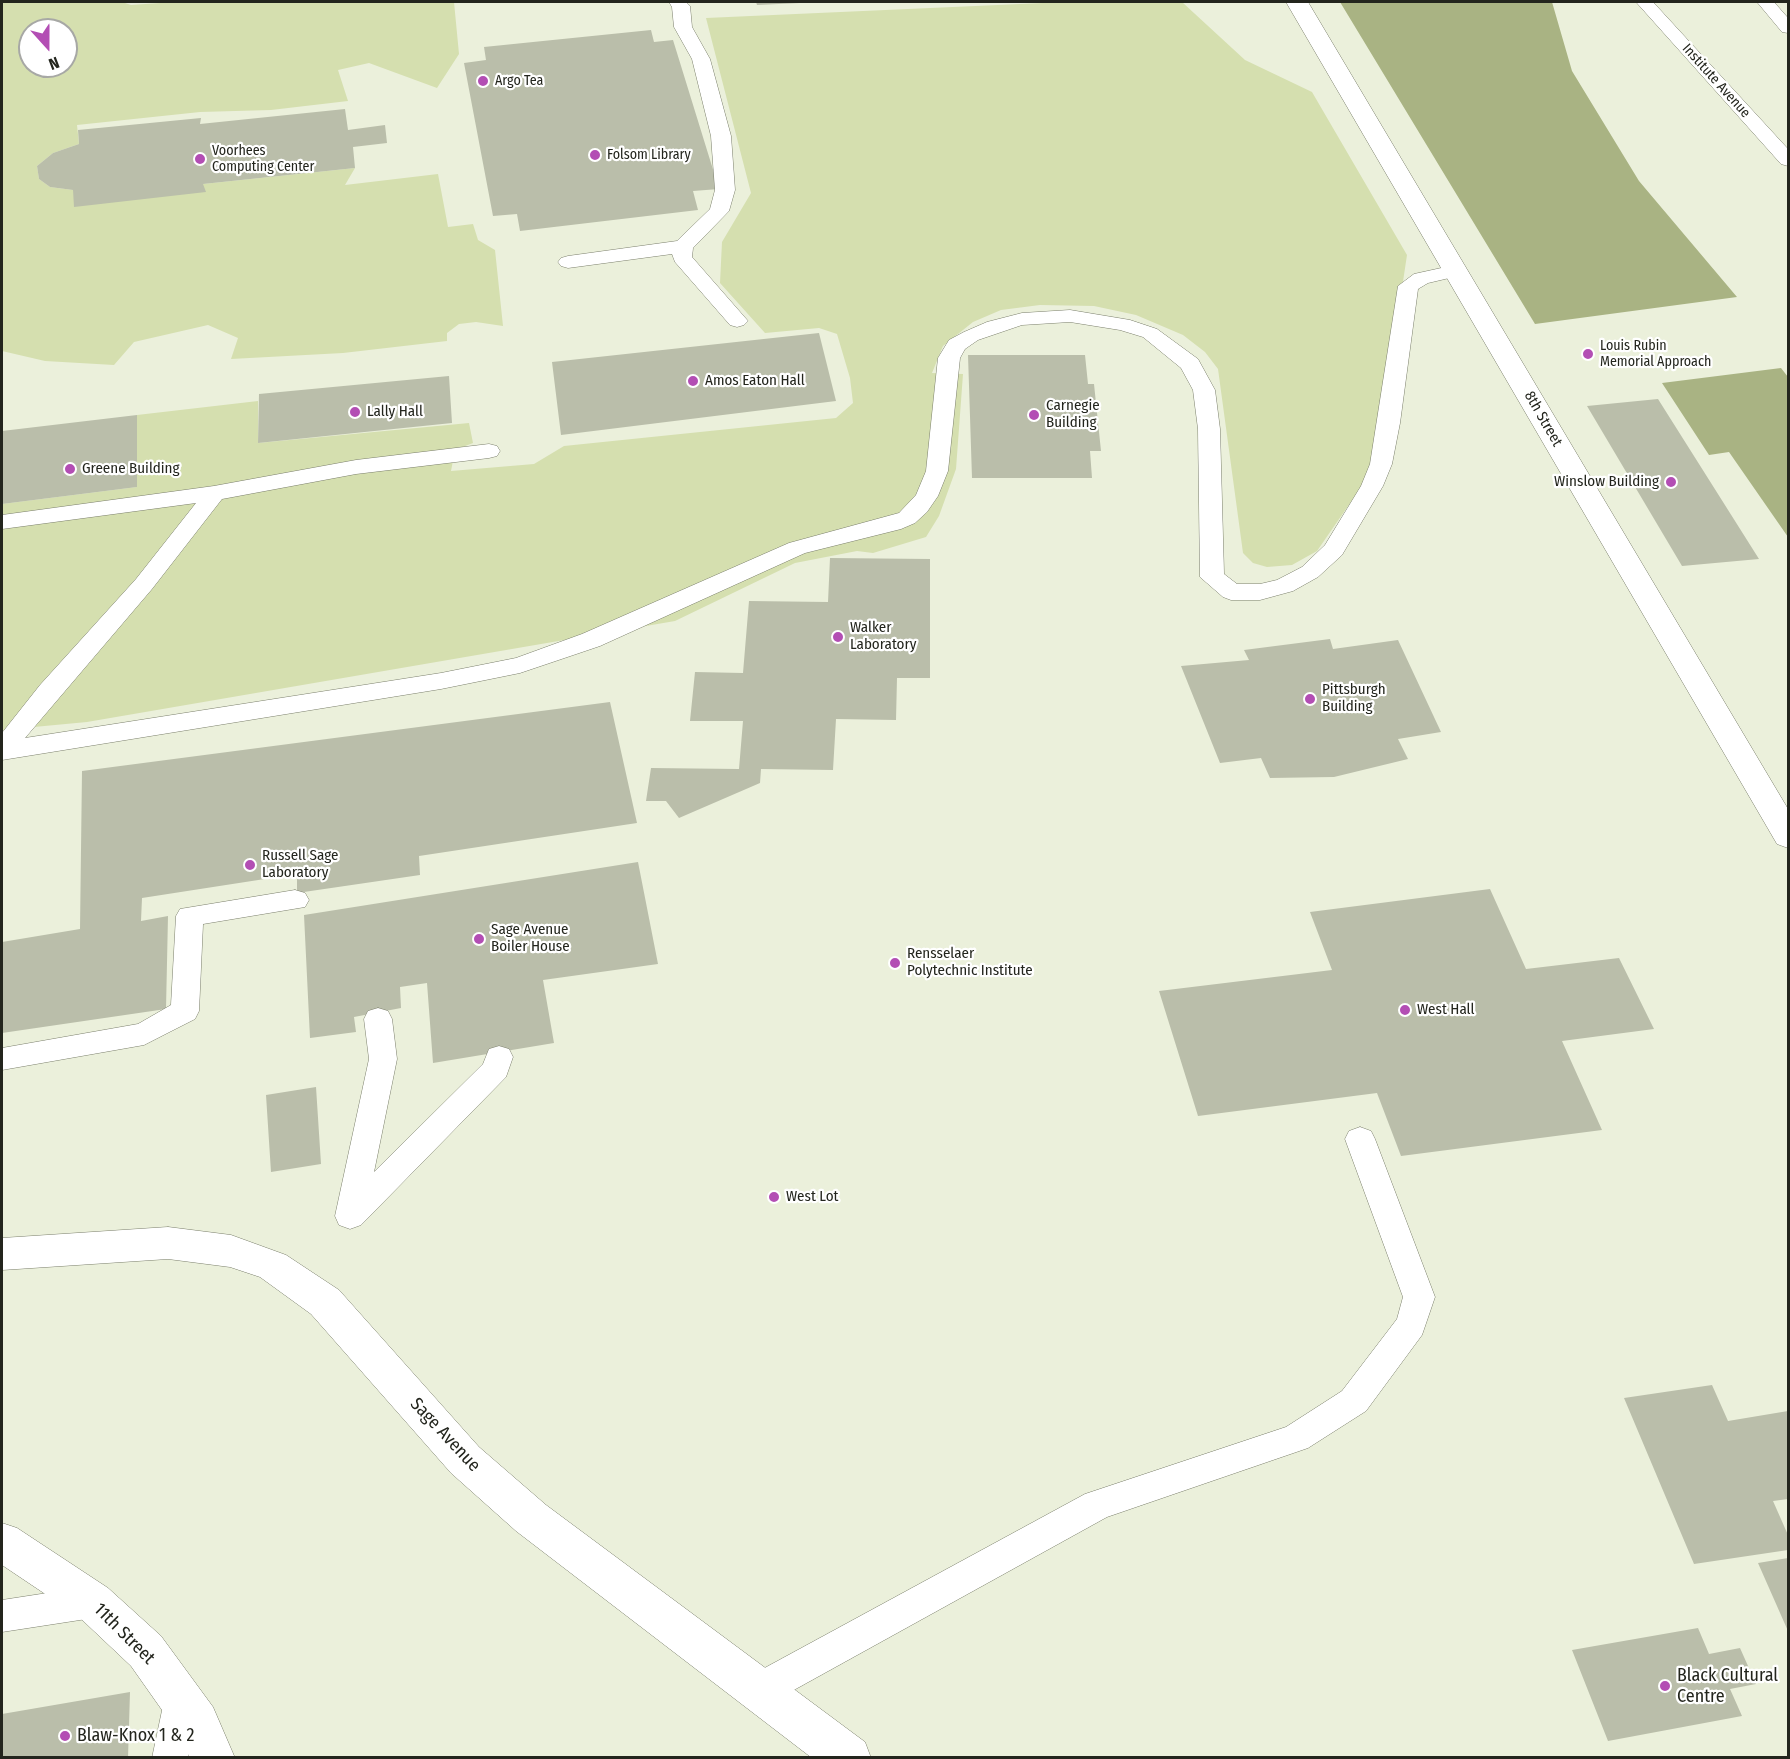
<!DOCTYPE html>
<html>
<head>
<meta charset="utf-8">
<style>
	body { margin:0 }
	#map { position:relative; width:1790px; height:1759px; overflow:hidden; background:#ebf0db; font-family:"Fira Sans Condensed",sans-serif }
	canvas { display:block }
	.frame { position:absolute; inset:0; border:3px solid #23251d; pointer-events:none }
	.north { position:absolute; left:18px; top:18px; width:60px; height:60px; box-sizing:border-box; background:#fff; border:2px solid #a7a8a5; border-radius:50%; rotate:159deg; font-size:16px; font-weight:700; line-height:24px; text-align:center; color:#23251d }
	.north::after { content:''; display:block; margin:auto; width:21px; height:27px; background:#b34eb4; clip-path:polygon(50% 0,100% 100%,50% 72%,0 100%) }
</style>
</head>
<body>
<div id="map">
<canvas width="1790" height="1759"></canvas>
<div class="frame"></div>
<div class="north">N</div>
</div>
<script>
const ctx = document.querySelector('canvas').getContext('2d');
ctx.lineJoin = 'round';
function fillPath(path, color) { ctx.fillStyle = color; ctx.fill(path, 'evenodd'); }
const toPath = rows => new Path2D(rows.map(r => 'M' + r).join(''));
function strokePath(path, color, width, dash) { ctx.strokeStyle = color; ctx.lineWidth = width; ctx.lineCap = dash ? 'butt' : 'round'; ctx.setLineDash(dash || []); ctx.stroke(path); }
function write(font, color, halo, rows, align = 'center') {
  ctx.font = font + ' "Fira Sans Condensed",sans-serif'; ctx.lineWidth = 4.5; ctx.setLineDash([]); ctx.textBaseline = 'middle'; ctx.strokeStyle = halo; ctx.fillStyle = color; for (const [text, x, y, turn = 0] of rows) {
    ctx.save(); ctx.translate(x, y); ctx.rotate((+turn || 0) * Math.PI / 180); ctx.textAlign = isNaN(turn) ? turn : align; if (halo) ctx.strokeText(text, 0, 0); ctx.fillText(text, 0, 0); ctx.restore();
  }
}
const green = toPath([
	[2,2,122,2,131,5,174,2,454,2,459,54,437,88,369,63,338,70,348,101,271,110,200,112,77,125,79,144,53,153,37,166,39,179,50,187,73,190,203,184,355,168,345,185,438,174,448,227,473,224,478,240,495,250,503,326,476,322,459,324,447,333,447,341,343,353,231,359,238,338,208,325,134,342,114,365,45,361,2,351],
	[30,30,66,30,66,66,30,66],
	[1065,2,1182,2,1245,60,1312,92,1407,255,1375,467,1317,551,1292,565,1267,567,1253,563,1243,553,1218,369,1205,352,1183,335,1136,315,1094,306,1040,305,1001,310,973,322,943,346,932,373,963,374,956,469,939,516,926,537,873,553,857,551,795,563,675,621,87,722,2,730,2,504,137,487,137,415,258,401,258,443,469,423,473,443,455,450,451,471,534,464,564,446,836,418,853,403,850,378,837,334,819,328,765,333,720,283,722,242,751,193,706,18]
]);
const forest = toPath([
	[1340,2,1552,2,1572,71,1639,181,1737,297,1535,324],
	[1781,368,1788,377,1788,537,1729,452,1709,455,1662,383]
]);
const building = toPath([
	[756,2,800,2,800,3,757,5],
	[651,30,654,42,673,40,719,189,693,191,698,210,520,231,517,214,493,216,464,63,486,60,484,47],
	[345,109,348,130,385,125,387,143,353,147,355,168,203,184,206,192,74,207,73,190,50,187,39,179,37,166,53,153,79,144,78,130,201,118,200,124],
	[819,333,836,401,561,435,552,362],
	[968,355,1085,355,1088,384,1094,384,1101,451,1090,451,1092,478,972,478],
	[449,376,452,423,258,443,259,394],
	[1658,399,1759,559,1682,566,1587,406],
	[137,415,137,487,2,504,2,431],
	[830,558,930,559,930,678,897,678,896,720,836,719,833,770,761,769,760,783,679,818,666,801,646,801,651,768,739,769,743,721,690,721,695,672,743,673,749,601,828,602],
	[1330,639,1333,649,1398,640,1441,732,1398,739,1408,759,1334,777,1270,778,1261,758,1220,763,1181,666,1249,660,1244,650],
	[610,702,637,823,419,856,420,875,297,893,297,874,142,898,141,921,168,916,166,1009,2,1033,2,942,80,929,82,771],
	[638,862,658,964,543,980,554,1043,433,1063,427,983,400,987,401,1008,354,1017,356,1032,310,1038,304,915],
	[1490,889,1526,969,1619,958,1654,1029,1562,1041,1602,1130,1401,1156,1377,1093,1198,1116,1159,991,1332,970,1310,912],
	[316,1087,321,1164,271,1172,266,1095],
	[1712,1385,1728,1421,1788,1411,1788,1499,1773,1501,1788,1535,1788,1550,1694,1564,1624,1398],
	[1788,1558,1788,1631,1758,1563],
	[1698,1628,1709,1654,1740,1648,1756,1684,1730,1689,1742,1716,1608,1741,1572,1650],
	[130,1692,128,1758,2,1758,2,1714]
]);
const service = toPath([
	[669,2,686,2,690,6,692,27,710,59,731,136,735,190,729,211,693,248,692,257,748,321,744,325,737,327,730,325,675,262,672,254,568,268,561,266,558,262,561,258,568,256,677,241,710,209,715,190,711,136,692,59,674,27,672,7,669,2],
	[1636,2,1653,2,1788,149,1788,166,1781,164,1636,2],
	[1757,2,1774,2,1788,18,1788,33,1782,32,1757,2],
	[1455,265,1462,267,1465,271,1462,275,1428,283,1418,289,1400,423,1392,464,1383,486,1342,555,1318,577,1293,591,1260,600,1231,600,1223,597,1200,577,1198,429,1193,390,1181,368,1143,337,1120,330,1070,322,1022,325,978,340,965,349,960,358,948,471,938,496,927,512,915,523,901,529,805,553,600,646,520,673,441,689,2,760,2,733,40,685,136,579,196,503,2,529,2,515,214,486,356,460,489,444,497,446,500,451,497,456,489,458,356,474,222,499,152,589,25,738,441,673,516,658,582,634,789,543,899,513,916,495,926,471,938,358,949,340,964,332,987,322,1022,313,1070,310,1130,320,1157,329,1198,359,1215,390,1220,429,1224,574,1237,584,1260,584,1277,580,1302,567,1325,545,1361,486,1370,464,1398,286,1414,274,1455,265],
	[295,890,305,893,309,900,305,907,203,924,199,1011,195,1019,144,1045,2,1070,2,1048,138,1024,171,1005,176,916,180,909,295,890],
	[378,1008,388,1011,392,1019,397,1059,374,1172,483,1064,489,1049,499,1046,509,1049,513,1057,506,1077,361,1225,350,1229,339,1225,335,1216,369,1059,364,1019,368,1011,378,1008],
	[1360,1127,1371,1131,1375,1139,1435,1297,1422,1335,1366,1411,1308,1448,1107,1517,774,1701,761,1706,748,1701,743,1689,748,1677,1085,1494,1286,1427,1342,1391,1397,1319,1403,1297,1345,1139,1349,1131,1360,1127],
	[93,1586,105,1590,110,1602,105,1614,93,1618,2,1632,2,1600,93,1586],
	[182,1684,195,1689,200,1701,188,1758,152,1758,164,1701,169,1689,182,1684]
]);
const minor = toPath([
	[2,1523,17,1528,108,1588,161,1636,213,1707,235,1758,190,1758,181,1737,131,1666,78,1616,2,1565,2,1523]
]);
const tertiary = toPath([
	[1286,2,1308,2,1788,809,1788,848,1777,844,1286,2],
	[168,1227,231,1235,286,1255,339,1290,479,1447,546,1505,865,1742,871,1758,812,1758,516,1531,451,1473,311,1314,260,1277,230,1267,168,1259,2,1270,2,1238,168,1227]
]);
const markers = [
	[483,81,6,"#b34eb4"],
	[595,155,6,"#b34eb4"],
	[200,159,6,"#b34eb4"],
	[1588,354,6,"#b34eb4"],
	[693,381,6,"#b34eb4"],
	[355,412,6,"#b34eb4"],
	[1034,415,6,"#b34eb4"],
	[70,469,6,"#b34eb4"],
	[1671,482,6,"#b34eb4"],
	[838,637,6,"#b34eb4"],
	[1310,699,6,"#b34eb4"],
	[250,865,6,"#b34eb4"],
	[479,939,6,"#b34eb4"],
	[895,963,6,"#b34eb4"],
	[1405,1010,6,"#b34eb4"],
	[774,1197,6,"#b34eb4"],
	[1665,1686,6,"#b34eb4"],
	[65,1736,6,"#b34eb4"]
];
const farPoinames = [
	["Argo Tea",495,81],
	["Voorhees",212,151],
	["Computing Center",212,167],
	["Folsom Library",607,155],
	["Louis Rubin",1600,346],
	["Memorial Approach",1600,362]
];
const farStreetnames = [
	["Institute Avenue",1716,81,48]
];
const poiNames = [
	["Amos Eaton Hall",705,381],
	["Carnegie",1046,406],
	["Building",1046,423],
	["Lally Hall",367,412],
	["Greene Building",82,469],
	["Winslow Building",1659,482,"right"],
	["Walker",850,628],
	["Laboratory",850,645],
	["Pittsburgh",1322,690],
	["Building",1322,707],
	["Russell Sage",262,856],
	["Laboratory",262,873],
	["Sage Avenue",491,930],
	["Boiler House",491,947],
	["Rensselaer",907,954],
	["Polytechnic Institute",907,971],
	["West Hall",1417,1010],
	["West Lot",786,1197]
];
const streetNames = [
	["8th Street",1543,419,60]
];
const nearStreetnames = [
	["Sage Avenue",445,1435,47],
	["11th Street",124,1634,45]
];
const nearPoinames = [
	["Black Cultural",1677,1676],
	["Centre",1677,1697],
	["Blaw-Knox 1 & 2",77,1736]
];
fillPath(green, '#d5dfaf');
fillPath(forest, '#a9b383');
fillPath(building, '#babeaa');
strokePath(service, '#7b7f6c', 1);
strokePath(minor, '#7b7f6c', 1);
strokePath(tertiary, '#7b7f6c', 1);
fillPath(service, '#fff');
fillPath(minor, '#fff');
fillPath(tertiary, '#fff');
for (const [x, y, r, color] of markers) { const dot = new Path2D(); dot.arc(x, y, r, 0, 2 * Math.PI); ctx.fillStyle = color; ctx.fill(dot); strokePath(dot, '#fff', 2); }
write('14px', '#23251d', '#fff', farPoinames, 'left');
write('14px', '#23251d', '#fff', farStreetnames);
write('15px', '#23251d', '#fff', poiNames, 'left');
write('15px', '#23251d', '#fff', streetNames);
write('18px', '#23251d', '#fff', nearStreetnames);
write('18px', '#23251d', '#fff', nearPoinames, 'left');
</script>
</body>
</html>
